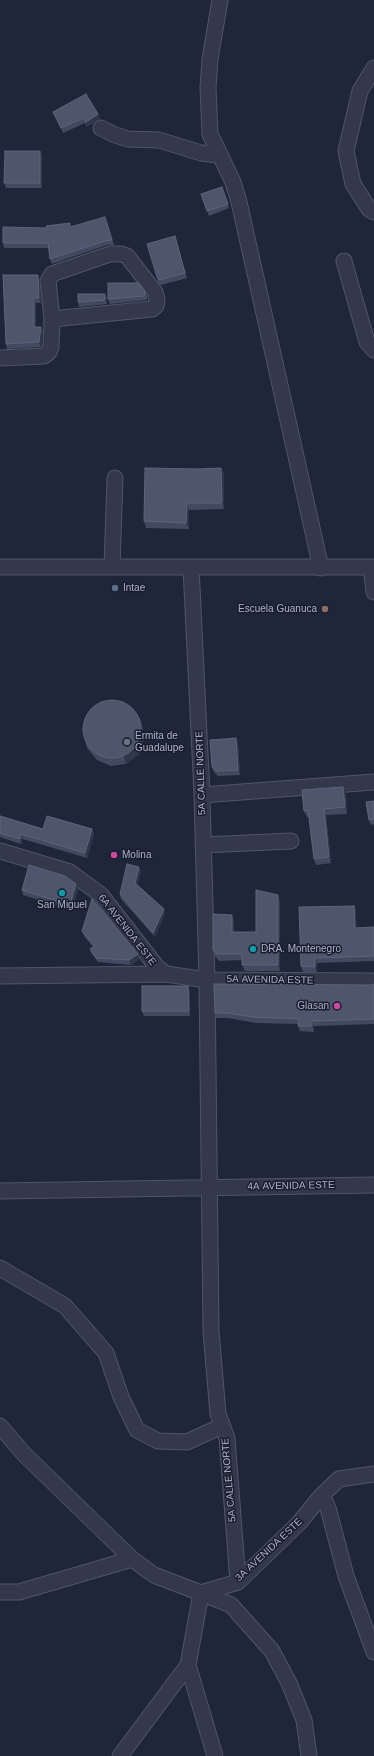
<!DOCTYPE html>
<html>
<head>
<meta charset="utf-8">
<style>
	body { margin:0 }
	canvas { display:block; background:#1f2639 }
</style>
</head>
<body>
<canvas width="374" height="1756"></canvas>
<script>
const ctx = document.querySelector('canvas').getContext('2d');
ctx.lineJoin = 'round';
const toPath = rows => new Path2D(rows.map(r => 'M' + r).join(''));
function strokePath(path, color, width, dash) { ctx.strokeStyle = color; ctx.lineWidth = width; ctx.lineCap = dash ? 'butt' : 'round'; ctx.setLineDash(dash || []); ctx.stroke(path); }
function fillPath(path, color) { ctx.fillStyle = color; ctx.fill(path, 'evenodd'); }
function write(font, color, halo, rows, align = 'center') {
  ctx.font = font + ' Arial,sans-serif'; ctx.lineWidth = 3; ctx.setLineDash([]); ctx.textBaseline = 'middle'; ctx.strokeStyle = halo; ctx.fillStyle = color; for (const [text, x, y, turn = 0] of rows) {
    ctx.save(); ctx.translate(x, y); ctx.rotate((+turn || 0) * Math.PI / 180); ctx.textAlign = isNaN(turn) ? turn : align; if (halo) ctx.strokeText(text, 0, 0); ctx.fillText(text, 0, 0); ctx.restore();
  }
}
const minor = toPath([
	[220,0,210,59,208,88,210,134,233,182,239,202,321,568],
	[374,68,360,91,346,151,353,184,369,209,374,212],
	[101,128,115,135,128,139,159,140,201,153,219,155],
	[344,261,367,342,374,350],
	[0,358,44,356,49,352,51,347,52,319,48,281,52,274,110,254,121,254,127,256,155,292,157,299,156,306,152,309,52,319],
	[0,567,374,567],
	[112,567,115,478],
	[191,567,202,795,207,980,211,1331,218,1414,227,1438,238,1582],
	[371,567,374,592],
	[202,795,374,782],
	[203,845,291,841],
	[0,851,70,872,101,895,157,967,166,974],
	[0,976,166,974,207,980,374,981],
	[0,1191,374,1185],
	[0,1268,65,1306,106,1353,121,1397,137,1430,158,1441,187,1442,222,1426],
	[0,1426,24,1454,132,1559,154,1575,201,1593,238,1582,299,1523,322,1495,339,1479,374,1474],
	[322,1495,328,1508,346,1576,374,1652],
	[0,1592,19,1592,132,1559],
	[120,1756,188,1665],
	[215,1756,188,1665,201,1593,231,1605,272,1651,289,1683,304,1720,309,1756]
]);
const wall = toPath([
	[53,112,98,114,100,119,87,127,85,123,63,133],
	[40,151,42,156,42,188,6,188,4,183],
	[222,187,229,208,209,216,201,194],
	[107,222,114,245,107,245,52,264,50,259,49,248,4,248,3,243,71,227],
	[175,236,187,278,161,285,158,282,157,277],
	[39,280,41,303,36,303,36,327,41,327,43,332,41,347,7,349,6,344],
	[108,283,147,296,147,300,110,304,108,299],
	[105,294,107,299,107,304,79,307,78,302],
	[221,468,224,474,224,509,189,510,189,529,146,528,144,521,198,469],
	[142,724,144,739,139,754,126,764,111,766,97,760,87,748,85,741],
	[238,743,240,775,218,776,214,772,212,767],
	[343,787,346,793,347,814,326,815,331,863,316,865,314,859,309,817,307,817,304,811],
	[374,801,374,824,371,825,369,820],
	[0,816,43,829,92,829,94,834,87,858,23,839,21,844,0,837],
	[141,871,137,885,165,913,155,937,121,899,120,894],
	[78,889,72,910,23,895,22,890],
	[280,901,280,971,245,971,242,965,242,960,219,961,215,956,213,950,234,921,234,932,256,932],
	[354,906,356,911,356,928,374,927,374,961,317,963,317,972,303,972,301,966],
	[82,931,139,959,131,965,98,962,92,954,90,949,93,947,84,936],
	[374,984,374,1024,314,1026,314,1032,300,1031,298,1026,298,1024,256,1023,228,1018,216,1018,215,1013,372,985],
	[188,986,190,991,190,1016,144,1016,142,1011]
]);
const shadedWall = toPath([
	[98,114,100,119,87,127,86,122],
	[40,151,42,156,42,188,40,183],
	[38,275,39,280,41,303,39,298],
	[105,294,107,299,107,304,105,300],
	[34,298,36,303,36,332,34,327],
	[41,327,43,332,41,347,39,342],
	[221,468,224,474,224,509,222,503],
	[187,503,189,510,189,529,186,523],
	[140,717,142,724,144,739,139,754,126,764,124,757],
	[236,738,238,743,240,775,238,770],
	[343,787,346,793,347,814,345,807],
	[324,809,326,815,331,863,329,857],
	[92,829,94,834,87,858,85,853],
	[21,834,23,839,21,844,20,839],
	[139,867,141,871,137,888,135,883],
	[76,884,78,889,72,910,70,905],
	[278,895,280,901,280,971,278,965],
	[354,906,356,911,357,933,355,928],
	[164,909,165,913,155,937,153,933],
	[232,915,234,921,234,938,232,932],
	[138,954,139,959,131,965,129,960],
	[315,958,317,963,317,972,315,967],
	[188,986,190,991,190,1016,189,1011],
	[312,1021,314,1026,314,1032,312,1026]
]);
const building = toPath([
	[86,94,98,114,86,122,83,118,61,128,53,112,86,94],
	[5,151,40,151,40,183,4,183,5,151],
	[222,187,228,204,207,211,201,194,222,187],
	[105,217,112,240,105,241,50,259,48,243,3,243,3,227,47,228,46,226,70,223,70,227,105,217],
	[175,236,185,273,159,280,157,277,147,244,175,236],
	[3,275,38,275,39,298,34,298,34,327,41,327,39,342,6,344,3,275],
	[108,283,139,283,145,291,145,296,108,299,108,283],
	[78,294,105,294,105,300,78,302,78,294],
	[145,468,198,469,221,468,222,503,187,503,186,523,144,521,145,468],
	'83 729a29 29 0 1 1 58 0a29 29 0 1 1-58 0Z',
	[236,738,238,770,216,771,212,767,210,740,236,738],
	[343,787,345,807,324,809,329,857,314,859,308,810,304,811,302,790,343,787],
	[374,801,374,819,369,820,366,802,374,801],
	[0,816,43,829,47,816,92,829,85,853,21,834,20,839,0,833,0,816],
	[127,864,139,867,135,883,164,909,153,933,120,894,127,864],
	[29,865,65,876,76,884,70,905,22,890,29,865],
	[256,890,278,895,278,965,242,965,242,954,217,954,213,950,213,914,232,915,232,932,256,932,256,890],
	[92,899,138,954,129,960,96,958,90,949,95,946,82,931,92,899],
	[354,906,355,928,374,927,374,956,315,958,315,967,301,966,299,907,354,906],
	[214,984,372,985,374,984,374,1019,312,1021,312,1026,298,1026,299,1019,254,1017,226,1013,215,1013,214,984],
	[142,986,188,986,189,1011,142,1011,142,986]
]);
const markers = [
	[115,588,4,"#5c6f8a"],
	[325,609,4,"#8d6e63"],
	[127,742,4,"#6b7280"],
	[114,855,4,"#d1479c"],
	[62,893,4,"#0f9aa8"],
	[253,949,4,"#0f9aa8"],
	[337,1006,4,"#d1479c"]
];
const poiNames = [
	["Intae",123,588],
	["Escuela Guanuca",317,609,"right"],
	["Ermita de",135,736],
	["Guadalupe",135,748],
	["Molina",122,855],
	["San Miguel",62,905,"center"],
	["DRA. Montenegro",261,949],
	["Glasan",329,1006,"right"]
];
const streetNames = [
	["5A CALLE NORTE",201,773,-92],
	["6A AVENIDA ESTE",127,930,52],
	["5A AVENIDA ESTE",270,980,1],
	["4A AVENIDA ESTE",291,1186,-1],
	["5A CALLE NORTE",229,1480,-95],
	["3A AVENIDA ESTE",269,1550,-43]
];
strokePath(minor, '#505567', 17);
strokePath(minor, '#33384a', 15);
fillPath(wall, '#424a62');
fillPath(shadedWall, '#2f374d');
fillPath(building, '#4e556c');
strokePath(building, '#5c647a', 1);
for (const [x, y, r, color] of markers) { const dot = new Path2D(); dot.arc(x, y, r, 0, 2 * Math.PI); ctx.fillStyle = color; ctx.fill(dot); strokePath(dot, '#181d2e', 1.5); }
write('10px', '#adb2c6', '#181d2e', poiNames, 'left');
write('10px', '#adb2c6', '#181d2e', streetNames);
</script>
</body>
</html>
